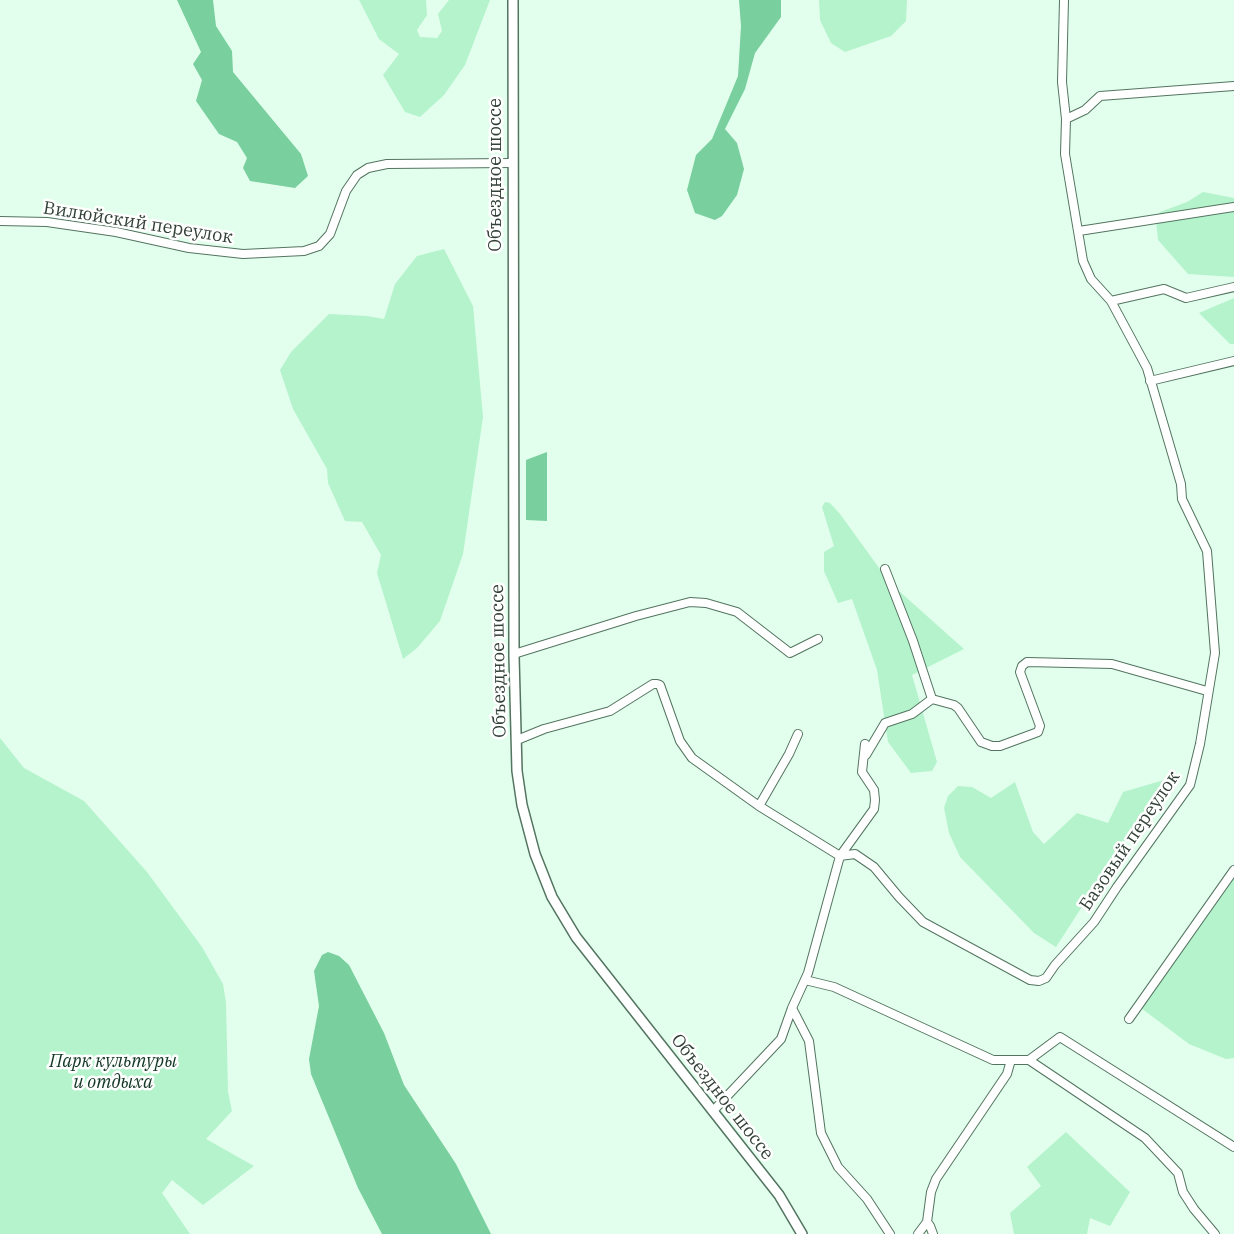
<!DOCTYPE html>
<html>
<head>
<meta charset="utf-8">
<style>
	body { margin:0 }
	canvas { display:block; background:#e1ffec }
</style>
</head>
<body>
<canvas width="1234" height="1234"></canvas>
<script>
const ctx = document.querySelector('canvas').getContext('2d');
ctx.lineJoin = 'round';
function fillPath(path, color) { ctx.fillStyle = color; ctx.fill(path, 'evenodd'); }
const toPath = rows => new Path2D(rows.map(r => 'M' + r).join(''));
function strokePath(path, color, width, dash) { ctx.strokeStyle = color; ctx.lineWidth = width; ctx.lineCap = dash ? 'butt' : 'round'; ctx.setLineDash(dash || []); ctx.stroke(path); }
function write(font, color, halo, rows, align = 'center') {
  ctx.font = font + ' "IBM Plex Serif",serif'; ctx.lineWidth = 5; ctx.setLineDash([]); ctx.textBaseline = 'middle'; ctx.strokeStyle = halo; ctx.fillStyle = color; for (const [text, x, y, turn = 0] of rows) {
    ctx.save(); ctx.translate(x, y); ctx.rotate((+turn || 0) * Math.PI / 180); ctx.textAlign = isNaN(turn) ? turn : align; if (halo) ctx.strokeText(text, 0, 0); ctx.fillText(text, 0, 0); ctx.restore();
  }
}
const green = toPath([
	[359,0,426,0,427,15,417,30,420,37,437,38,442,31,438,14,449,0,490,0,465,65,444,95,420,117,405,112,383,75,399,54,379,39],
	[819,0,907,0,906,21,891,36,845,52,831,43,820,20],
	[1203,192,1234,198,1234,277,1188,274,1158,240,1156,221,1160,212,1187,202],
	[444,249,473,306,483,417,463,554,440,621,417,648,403,659,377,573,381,555,362,522,345,521,328,483,327,469,293,409,280,370,291,352,329,314,367,316,384,319,395,284,417,256],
	[1234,298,1234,344,1230,344,1199,313],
	[825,502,830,503,840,514,890,583,964,649,912,675,937,762,932,771,911,773,888,742,877,670,852,599,838,603,824,571,824,552,834,546,822,507],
	[0,738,24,768,84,801,147,872,202,947,223,984,226,1002,228,1092,232,1111,206,1139,254,1166,203,1205,172,1180,162,1193,190,1234,0,1234],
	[1164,780,1056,947,1034,933,960,857,949,833,944,808,948,796,958,786,972,787,991,798,1015,782,1033,832,1044,844,1077,813,1108,823,1123,792],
	[1234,876,1234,1058,1226,1059,1189,1044,1141,1008],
	[1066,1132,1130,1192,1110,1226,1090,1218,1087,1234,1014,1234,1010,1213,1041,1186,1027,1167]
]);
const water = toPath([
	[177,0,213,0,216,26,232,51,233,72,301,154,308,176,295,188,250,181,243,168,247,158,237,142,219,134,196,101,202,80,193,64,201,52],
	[739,0,781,0,781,17,755,53,745,89,725,129,737,143,744,169,737,195,722,216,715,220,695,213,687,190,696,155,712,139,738,76,741,26],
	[547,452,547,521,526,520,526,460],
	[328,952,339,956,349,965,384,1033,404,1085,456,1164,491,1234,382,1234,358,1188,311,1074,309,1059,319,1006,314,971,322,955]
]);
const minor = toPath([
	[1066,119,1085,110,1100,96,1234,86],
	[0,221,47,222,116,232,189,248,243,254,304,251,319,246,330,234,346,191,357,175,368,168,387,164,512,163],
	[1079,231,1234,207],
	[1111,301,1164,289,1186,298,1234,287],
	[1150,381,1234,361],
	[514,654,636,616,690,602,706,603,737,612,790,653,818,639],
	[932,699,954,705,958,708,981,742,992,746,1000,746,1038,732,1040,726,1020,672,1022,666,1027,662,1112,664,1207,691],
	[517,740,544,729,610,711,653,684,657,684,660,685,680,741,692,758,759,806,840,856,855,854,874,867,899,897,923,922,1030,980,1039,981,1046,978,1055,965,1094,922,1117,887,1190,785,1200,744,1215,653,1207,551,1182,499,1181,484,1147,368,1111,301,1091,279,1083,261,1065,154,1066,119,1062,82,1064,0],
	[866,755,885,723,912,714,932,699,913,641,885,569],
	[759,806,789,754,798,734],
	[805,980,834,987,993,1060,1029,1060,1145,1138,1178,1173,1183,1192,1194,1209,1215,1234],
	[792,1008,809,1041,821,1133,838,1167,867,1199,890,1234],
	[1129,1019,1234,870],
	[1029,1060,1060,1037,1234,1147],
	[713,1111,781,1039,792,1008,808,973,840,856,874,809,875,800,874,790,862,772,865,744],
	[918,1234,927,1222],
	[933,1234,930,1226,927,1222,931,1192,936,1179,1007,1074,1011,1060]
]);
const major = toPath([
	[513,0,514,656,517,771,522,805,535,854,552,897,576,937,779,1195,802,1234]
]);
const streetNames = [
	["Объездное шоссе",496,175,-90],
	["Вилюйский переулок",138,223,9],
	["Объездное шоссе",499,661,-91],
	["Базовый переулок",1130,841,-56],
	["Объездное шоссе",722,1097,52]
];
const parkNames = [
	["Парк культуры",113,1062],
	["и отдыха",113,1083]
];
fillPath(green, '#b5f3cd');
fillPath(water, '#79cf9e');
strokePath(minor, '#537460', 10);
strokePath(major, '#537460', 12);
strokePath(minor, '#fff', 8);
strokePath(major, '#fff', 9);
write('18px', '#324138', '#fff', streetNames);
write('italic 18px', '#123724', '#fff', parkNames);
</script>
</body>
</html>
